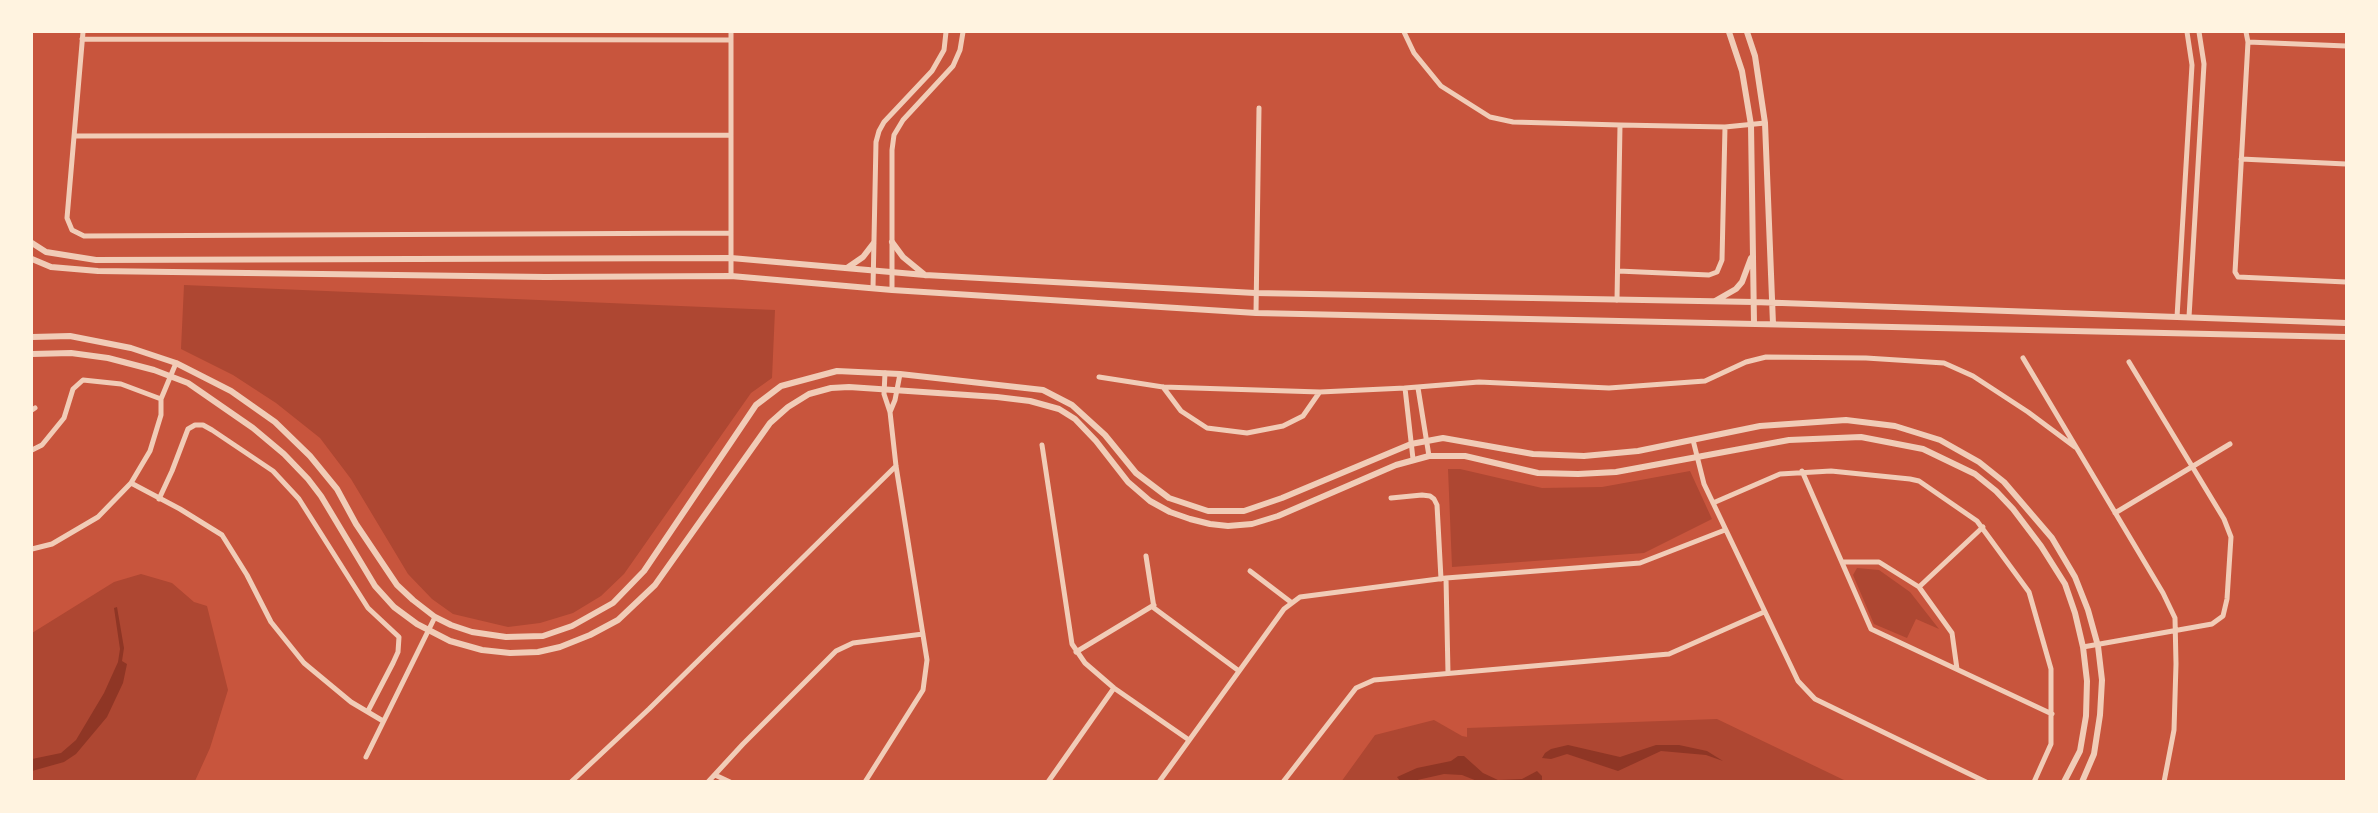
<!DOCTYPE html>
<html>
<head>
<meta charset="utf-8">
<style>
	body { margin:0 }
	#map { position:relative; width:2378px; height:813px; overflow:hidden; background:#c8553d; font-family:Raleway,sans-serif }
	canvas { display:block }
	.frame { position:absolute; inset:0; border:33px solid #fff3e0; pointer-events:none }
</style>
</head>
<body>
<div id="map">
<canvas width="2378" height="813"></canvas>
<div class="frame"></div>
</div>
<script>
const ctx = document.querySelector('canvas').getContext('2d');
ctx.lineJoin = 'round';
function fillPath(path, color) { ctx.fillStyle = color; ctx.fill(path, 'evenodd'); }
const toPath = rows => new Path2D(rows.map(r => 'M' + r).join(''));
function strokePath(path, color, width, dash) { ctx.strokeStyle = color; ctx.lineWidth = width; ctx.lineCap = dash ? 'butt' : 'round'; ctx.setLineDash(dash || []); ctx.stroke(path); }
const green = toPath([
	[184,285,775,310,772,378,751,393,624,574,601,596,573,613,540,623,508,627,453,614,432,599,408,574,351,479,320,438,276,403,233,375,181,349],
	[1448,469,1460,469,1542,488,1602,487,1690,471,1712,519,1644,553,1452,567],
	[1857,568,1879,570,1910,592,1939,629,1916,619,1907,638,1874,624,1853,575],
	[141,574,172,583,194,602,207,606,228,690,210,748,195,781,32,782,32,633,114,582],
	[1717,719,1846,781,1341,782,1375,735,1434,720,1462,736,1467,737,1467,728]
]);
const water = toPath([
	[117,607,124,648,122,661,127,664,123,683,107,717,76,754,64,762,32,771,32,759,61,753,76,740,104,693,118,662,120,649,114,608],
	[1568,745,1620,757,1656,745,1679,745,1707,751,1723,761,1706,755,1661,751,1618,771,1567,754,1551,759,1542,758,1545,753,1551,749],
	[1458,756,1464,756,1483,773,1498,780,1522,779,1537,771,1542,776,1542,781,1477,781,1462,775,1444,774,1413,781,1400,781,1397,777,1417,768,1451,761]
]);
const minor = toPath([
	[83,32,67,218,72,230,84,236,731,233],
	[1404,32,1414,53,1441,86,1490,117,1513,122,1620,125,1725,127,1765,123],
	[2246,32,2248,42,2235,272,2238,277,2346,282],
	[82,39,731,40],
	[2248,42,2346,46],
	[74,136,731,135],
	[2241,159,2346,164],
	[1618,271,1709,275,1717,272,1722,260,1725,127],
	[731,276,731,32],
	[873,288,876,142,879,131,884,122,932,71,944,50,946,32],
	[892,290,892,150,894,135,903,120,953,66,960,50,963,32],
	[1617,300,1620,125],
	[1256,313,1259,108],
	[2177,317,2192,65,2187,32],
	[2189,317,2204,64,2199,32],
	[2023,358,2163,593,2175,618,2176,664,2174,730,2164,782],
	[1099,377,1163,387,1320,392,1405,388,1479,382,1609,388,1705,381,1746,362,1766,357,1866,358,1944,363,1973,376,2028,412,2075,447],
	[1163,387,1181,411,1207,428,1247,433,1283,426,1303,416,1319,393],
	[1405,388,1413,459],
	[1418,388,1429,456],
	[32,410,35,408],
	[890,412,895,400,900,374],
	[1693,440,1704,484,1798,681,1815,699,1986,782],
	[1042,445,1072,644,1085,663,1114,688,1189,740],
	[32,450,42,445,64,418,73,389,83,380,121,384,161,399],
	[1802,471,1871,629,2052,714],
	[131,483,180,509,222,535,247,575,271,622,304,663,351,702,383,721],
	[1391,498,1422,495,1430,496,1434,499,1437,505,1441,579],
	[159,499,172,471,188,429,195,425,203,425,212,430,273,471,299,499,368,608,399,637,398,652,393,663,368,711],
	[1713,503,1780,474,1831,471,1910,479,1919,481,1977,521,2029,592,2051,669,2051,744,2034,782],
	[2115,513,2230,444],
	[32,549,52,544,98,517,131,483,150,451,161,415,161,399,176,363],
	[1146,556,1154,608,1239,671],
	[1842,562,1879,562,1919,587,1952,633,1957,669],
	[1250,571,1292,603],
	[1446,578,1448,673],
	[1919,587,1983,527],
	[2083,647,2212,624,2223,616,2227,599,2231,537,2224,519,2129,362],
	[1076,652,1154,605],
	[366,757,435,617],
	[715,775,730,782],
	[571,782,649,709,896,466],
	[708,782,743,744,836,651,853,643,923,634],
	[865,782,923,690,927,660,896,466,890,412,884,394,885,373],
	[1048,782,1114,688],
	[1159,782,1284,609,1300,597,1446,578,1640,563,1725,530],
	[1283,782,1356,688,1374,680,1669,654,1764,612]
]);
const tertiary = toPath([
	[1729,32,1742,71,1751,125,1754,323],
	[1747,32,1755,56,1765,123,1773,324],
	[892,242,903,257,925,275],
	[32,243,46,252,96,260,731,258,925,275,1255,293,1754,302,2346,323],
	[32,259,51,267,98,271,545,277,731,276,892,290,1256,313,2346,337],
	[847,268,863,257,873,244],
	[1715,301,1736,289,1742,282,1751,258],
	[32,337,70,336,131,348,176,363,231,391,275,422,310,456,337,489,356,524,397,585,413,600,435,617,451,625,472,632,506,637,543,636,572,626,613,603,644,571,756,405,781,386,837,371,900,374,1043,390,1072,405,1105,435,1136,473,1169,498,1208,511,1244,511,1282,498,1411,444,1443,438,1533,454,1584,456,1638,451,1760,426,1846,420,1895,426,1940,440,1979,462,2004,482,2052,538,2075,577,2088,610,2098,646,2102,680,2100,715,2094,754,2082,782],
	[32,354,71,353,108,358,154,370,188,383,253,428,284,454,308,479,321,496,375,586,394,607,417,624,450,641,482,650,510,653,538,652,560,647,590,635,618,620,655,585,770,423,788,407,809,394,831,388,849,387,997,397,1030,401,1059,409,1075,419,1096,441,1128,482,1150,501,1170,512,1190,519,1210,524,1228,526,1252,524,1278,516,1396,465,1429,456,1465,456,1538,473,1578,474,1616,472,1789,440,1861,437,1923,449,1975,474,1996,491,2013,509,2041,546,2065,584,2075,613,2083,647,2087,681,2086,716,2080,751,2064,782]
]);
fillPath(green, '#ae4732');
fillPath(water, '#8f3625');
strokePath(minor, '#f1ccb7', 5);
strokePath(tertiary, '#f1ccb7', 6);
</script>
</body>
</html>
